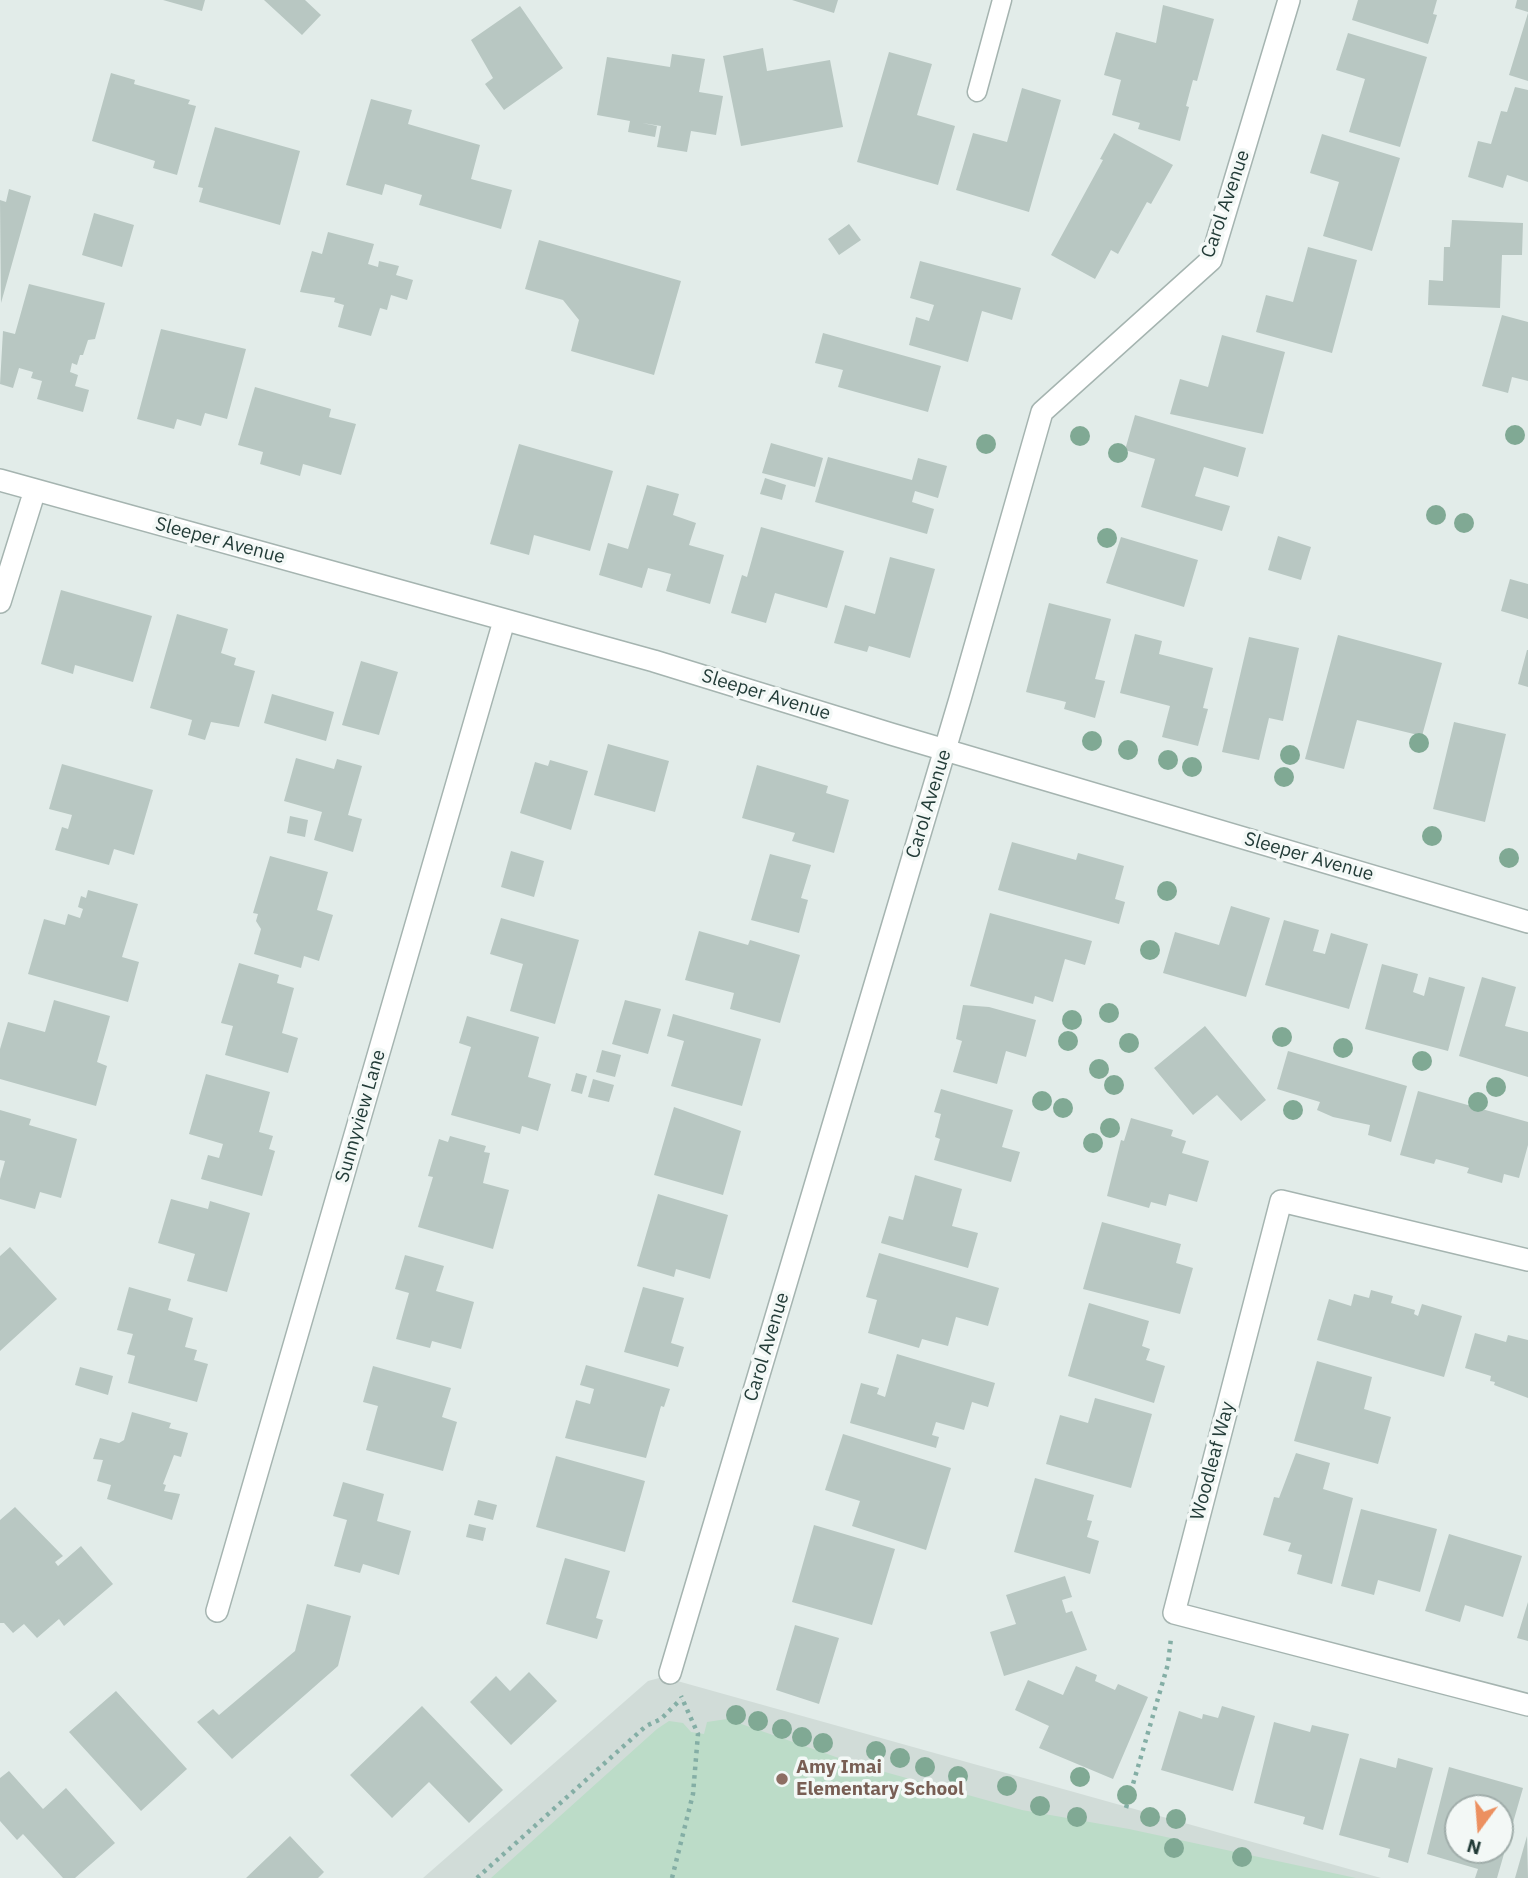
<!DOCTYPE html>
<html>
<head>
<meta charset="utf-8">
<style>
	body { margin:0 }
	#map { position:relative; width:1528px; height:1878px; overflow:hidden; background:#e2ece9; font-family:"IBM Plex Sans",sans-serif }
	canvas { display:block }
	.north { position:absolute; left:1444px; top:1794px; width:70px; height:70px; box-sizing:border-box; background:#f3f8f6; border:2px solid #a0adaa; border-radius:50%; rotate:196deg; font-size:19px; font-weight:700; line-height:28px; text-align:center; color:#233c38 }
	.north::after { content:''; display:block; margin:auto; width:24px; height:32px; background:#ec9060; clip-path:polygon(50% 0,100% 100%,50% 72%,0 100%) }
</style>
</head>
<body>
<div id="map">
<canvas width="1528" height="1878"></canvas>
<div class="north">N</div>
</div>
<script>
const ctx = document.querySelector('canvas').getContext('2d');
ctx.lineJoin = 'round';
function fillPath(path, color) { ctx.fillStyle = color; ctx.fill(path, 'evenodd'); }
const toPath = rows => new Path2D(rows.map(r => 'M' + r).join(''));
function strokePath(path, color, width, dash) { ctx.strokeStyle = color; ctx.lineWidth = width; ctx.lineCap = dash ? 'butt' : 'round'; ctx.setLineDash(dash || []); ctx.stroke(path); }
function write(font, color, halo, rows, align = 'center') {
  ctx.font = font + ' "IBM Plex Sans",sans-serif'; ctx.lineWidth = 7; ctx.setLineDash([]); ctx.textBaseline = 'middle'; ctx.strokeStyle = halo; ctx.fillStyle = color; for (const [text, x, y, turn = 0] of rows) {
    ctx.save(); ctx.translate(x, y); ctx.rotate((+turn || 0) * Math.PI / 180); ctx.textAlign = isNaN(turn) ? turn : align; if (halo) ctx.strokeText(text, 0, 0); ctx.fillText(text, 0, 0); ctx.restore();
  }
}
const built = toPath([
	[663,1677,1381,1878,423,1878,648,1681]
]);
const green = toPath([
	[727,1719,856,1764,1022,1810,1129,1829,1356,1878,491,1878,657,1729,669,1721,683,1723,691,1732,704,1734,707,1722]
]);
const building = toPath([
	[163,0,205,0,202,11],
	[264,0,305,0,321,15,302,35],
	[792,0,838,0,834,13],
	[1358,0,1437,0,1433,14,1437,15,1428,44,1352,20],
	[1517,0,1528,0,1528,12,1515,8],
	[1163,5,1214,19,1197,81,1193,80,1186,106,1189,107,1180,141,1138,129,1140,123,1112,115,1121,80,1104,75,1116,32,1156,43],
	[520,6,563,68,504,110,485,84,493,78,471,40],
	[1528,13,1528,81,1509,75],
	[1348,33,1427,57,1400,147,1349,132,1365,79,1336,70],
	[763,48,767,71,830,60,843,127,741,146,723,56],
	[889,52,932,64,917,115,955,126,938,185,857,162],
	[672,54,705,59,699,92,723,96,716,135,691,131,687,152,657,147,661,126,642,123,657,126,655,137,628,132,630,121,597,115,607,57,670,67],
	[111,73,135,80,134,84,190,100,188,104,196,106,177,175,153,168,155,161,92,141],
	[1515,87,1528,90,1528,182,1507,175,1503,188,1468,177,1478,141,1491,144,1501,111,1507,112],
	[1022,88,1061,100,1029,212,956,190,973,133,1007,142],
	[371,99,412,110,408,124,480,145,471,179,512,190,501,229,419,205,422,195,385,184,382,195,346,185],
	[215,127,300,151,280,225,199,202,203,188,198,187],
	[1114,133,1173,165,1151,204,1147,202,1118,254,1111,250,1095,279,1051,255,1103,160,1100,159],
	[1322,134,1400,158,1372,251,1323,236,1339,182,1310,173],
	[9,189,31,196,1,303,0,200,6,202],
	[94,213,134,225,122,267,82,255],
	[1452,220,1523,223,1522,255,1502,255,1500,308,1428,305,1429,280,1443,281,1444,247,1450,247],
	[849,224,861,240,839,255,828,239],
	[328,232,374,244,368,264,378,267,379,261,399,266,396,275,413,280,407,300,391,295,387,310,380,308,371,336,338,327,344,305,334,302,335,298,300,292,312,251,322,254],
	[539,240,681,281,654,375,571,351,579,320,563,300,525,289],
	[1308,247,1357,260,1332,353,1256,332,1266,295,1293,302],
	[920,261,1021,288,1012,320,982,311,968,362,909,345,916,317,929,321,934,305,910,298],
	[29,284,105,303,95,339,88,340,83,355,80,355,77,365,72,363,70,372,78,375,75,386,89,390,83,412,37,399,42,381,31,378,33,372,19,368,13,388,0,384,3,331,15,334],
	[1502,315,1528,322,1528,381,1512,377,1508,393,1482,386],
	[161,329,246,349,227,419,205,413,201,426,177,419,174,429,137,419],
	[823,333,941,366,928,412,838,387,843,370,815,363],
	[1222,335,1285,352,1263,434,1170,414,1180,379,1208,387],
	[255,387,331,409,329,417,356,424,341,475,303,464,300,476,260,464,263,452,238,445],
	[1135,415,1246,448,1238,477,1204,467,1195,496,1230,506,1222,531,1141,507,1155,459,1125,450],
	[771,443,823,458,815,487,762,473],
	[519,444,613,471,590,551,534,535,529,555,490,544],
	[828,457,912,480,918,458,947,466,938,498,915,491,912,502,934,509,927,534,815,502],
	[765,478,786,485,782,500,760,494],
	[647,485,679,494,673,515,696,523,689,545,724,555,710,604,666,591,671,574,648,568,642,588,599,575,608,543,628,549],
	[761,527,844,551,827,608,775,593,766,623,731,613,742,575,747,577],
	[1278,536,1311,547,1301,580,1268,570],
	[1121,537,1198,560,1184,607,1106,583],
	[890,557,935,569,910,658,869,646,867,652,834,643,845,605,875,614],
	[1510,579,1528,584,1528,619,1501,611],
	[61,590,152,616,133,682,75,665,73,674,41,664],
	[1049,603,1111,619,1095,679,1105,681,1095,718,1064,709,1066,702,1026,692],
	[177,614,228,629,221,653,236,658,234,665,255,671,239,727,211,722,205,740,188,735,192,720,150,708],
	[1135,634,1162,641,1159,654,1213,668,1203,708,1208,709,1198,746,1162,737,1170,706,1120,693],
	[1338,635,1442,663,1422,736,1357,720,1344,769,1305,759],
	[1249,637,1299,648,1283,721,1269,718,1259,760,1222,752],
	[1527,650,1528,650,1528,687,1518,684],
	[361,661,398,672,379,735,342,725],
	[272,694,334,712,326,741,264,723],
	[1454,722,1506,734,1485,822,1433,809],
	[608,744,669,761,655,812,594,795],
	[296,758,334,769,337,759,362,766,348,815,362,819,353,852,314,840,322,812,284,801],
	[550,760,588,771,571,830,520,813,535,762,548,766],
	[62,764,153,790,134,855,114,849,109,865,55,850,62,827,68,829,72,815,49,809],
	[757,765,828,786,826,793,849,800,834,853,792,841,795,833,742,818],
	[290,816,308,820,305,837,287,833],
	[1012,842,1076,860,1078,853,1124,866,1115,899,1125,902,1119,924,998,890],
	[511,851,544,861,534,897,501,887],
	[770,854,811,865,801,898,808,900,799,933,751,920],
	[270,856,328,872,317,910,333,915,319,961,304,956,301,968,254,954,261,929,256,921,258,914,253,913],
	[88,890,138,904,122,957,139,962,128,1002,28,974,44,919,65,925,68,914,80,918,83,909,78,907,81,896,86,898],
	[1231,906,1270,918,1246,997,1163,973,1175,932,1219,945],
	[990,913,1092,941,1085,965,1065,959,1053,1002,1035,996,1033,1004,970,986],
	[501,918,579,940,555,1024,510,1011,523,964,490,954],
	[1284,920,1319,930,1313,951,1325,954,1331,933,1368,944,1349,1009,1265,985],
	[699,931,748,945,750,940,800,955,780,1023,730,1009,734,993,685,980],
	[239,963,279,975,277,983,294,988,282,1033,298,1038,288,1073,225,1055,233,1026,221,1023],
	[1382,964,1418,974,1413,992,1424,996,1429,977,1465,987,1448,1051,1365,1029],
	[1482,977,1516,987,1505,1026,1528,1032,1528,1077,1459,1056],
	[54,1000,110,1016,97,1062,107,1066,96,1106,0,1079,0,1049,8,1022,45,1032],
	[625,1000,661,1009,648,1054,612,1044],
	[963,1005,989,1007,1036,1020,1026,1057,1006,1051,997,1084,953,1072,962,1041,956,1039],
	[673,1014,761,1039,742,1106,671,1086,684,1041,667,1036],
	[467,1016,539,1037,528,1077,551,1084,538,1131,522,1126,520,1134,451,1115,471,1047,459,1043],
	[1205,1026,1266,1100,1241,1121,1217,1095,1193,1115,1154,1068],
	[602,1050,621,1055,615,1077,596,1072],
	[1288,1051,1407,1086,1391,1142,1368,1135,1370,1125,1333,1117,1317,1110,1320,1102,1277,1089],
	[576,1073,587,1076,582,1094,571,1091],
	[206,1074,270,1092,259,1132,273,1136,269,1149,275,1151,262,1196,201,1179,208,1155,219,1158,223,1144,189,1134],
	[593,1079,614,1085,609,1102,588,1097],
	[941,1089,1013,1110,1002,1147,1020,1152,1011,1182,934,1160,940,1139,935,1137,941,1114,934,1112],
	[1418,1091,1528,1122,1528,1145,1519,1178,1504,1174,1502,1183,1467,1173,1469,1168,1436,1159,1434,1164,1400,1155],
	[674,1107,741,1131,723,1195,654,1175],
	[0,1110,31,1119,29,1125,77,1139,61,1198,40,1192,35,1209,0,1199,0,1179,5,1161,0,1160],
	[1131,1118,1173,1130,1171,1136,1186,1141,1182,1153,1209,1161,1197,1202,1169,1194,1166,1206,1151,1202,1149,1208,1107,1196,1121,1140,1124,1141],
	[450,1136,486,1146,484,1152,490,1153,483,1183,509,1190,493,1249,418,1227,433,1177,428,1176,439,1139,448,1142],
	[915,1175,962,1189,952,1226,978,1233,968,1268,881,1243,889,1216,903,1220],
	[658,1194,728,1215,710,1279,676,1269,674,1277,637,1266],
	[171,1199,208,1209,210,1201,250,1213,227,1292,187,1281,195,1254,158,1243],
	[1102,1222,1181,1244,1176,1263,1193,1268,1180,1314,1083,1289],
	[10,1247,57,1299,0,1351,0,1256],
	[879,1253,999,1288,988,1326,956,1317,948,1346,922,1339,919,1348,868,1333,877,1300,866,1297],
	[405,1255,444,1266,436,1291,474,1302,461,1349,432,1341,430,1348,396,1339,409,1293,395,1289],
	[129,1287,171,1299,168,1310,193,1318,185,1347,197,1350,194,1360,208,1364,197,1402,128,1383,135,1356,127,1354,133,1334,117,1330],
	[643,1287,684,1298,671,1343,684,1347,678,1367,624,1352],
	[1371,1290,1393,1296,1391,1303,1415,1310,1414,1314,1418,1316,1422,1304,1462,1316,1444,1377,1317,1340,1329,1299,1351,1306,1354,1294,1369,1298],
	[1089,1303,1149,1321,1142,1346,1150,1349,1146,1360,1165,1366,1154,1403,1068,1376],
	[1475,1333,1506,1342,1508,1335,1528,1340,1528,1398,1494,1385,1495,1382,1490,1381,1491,1376,1465,1368],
	[897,1354,995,1383,988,1407,972,1402,964,1430,936,1422,932,1435,939,1437,936,1448,850,1423,861,1383,879,1388,877,1394,885,1397],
	[1317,1361,1372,1377,1364,1409,1391,1417,1378,1464,1294,1441],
	[586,1365,670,1389,664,1407,661,1406,646,1458,565,1438,576,1400,590,1404,594,1389,580,1385],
	[373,1366,451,1388,442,1417,457,1422,443,1471,366,1450,378,1406,363,1402],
	[80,1367,113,1376,108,1395,75,1385],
	[1095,1398,1152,1414,1131,1488,1046,1464,1060,1415,1088,1423],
	[132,1412,171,1423,169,1428,188,1433,181,1457,174,1455,163,1484,166,1485,164,1491,180,1494,172,1520,107,1499,111,1485,97,1481,103,1460,93,1459,100,1438,119,1443,124,1440],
	[843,1434,951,1468,926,1550,852,1526,860,1501,825,1490],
	[1296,1453,1330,1463,1323,1489,1353,1498,1332,1584,1297,1574,1302,1555,1288,1551,1291,1543,1263,1535,1274,1497,1279,1498],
	[556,1456,645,1481,625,1552,536,1527],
	[1035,1478,1094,1495,1087,1520,1092,1521,1087,1537,1099,1541,1090,1574,1014,1552],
	[343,1482,384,1494,377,1521,411,1531,399,1575,363,1564,360,1573,334,1566,347,1520,333,1516],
	[478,1500,497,1505,493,1520,474,1515],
	[15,1507,63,1556,55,1562,58,1566,81,1546,113,1584,64,1626,59,1619,37,1638,24,1624,13,1633,4,1623,0,1623,0,1520],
	[1361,1509,1437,1529,1420,1592,1378,1580,1374,1595,1341,1586],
	[469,1524,486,1528,483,1541,466,1537],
	[814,1525,895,1549,872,1625,792,1602],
	[1449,1534,1522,1556,1503,1617,1465,1605,1460,1622,1425,1611],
	[565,1558,610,1571,596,1618,603,1620,597,1639,546,1624],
	[1065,1576,1072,1597,1062,1600,1066,1613,1072,1611,1087,1650,1004,1676,990,1632,1016,1624,1006,1595],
	[1528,1602,1528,1641,1517,1638],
	[307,1604,351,1616,338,1666,232,1759,197,1722,213,1709,219,1715,295,1651],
	[795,1625,839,1638,819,1704,776,1690],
	[1076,1666,1097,1675,1095,1681,1115,1690,1118,1684,1148,1697,1113,1779,1039,1748,1049,1726,1015,1710,1028,1680,1063,1695],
	[529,1672,557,1701,511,1745,470,1702,496,1676,510,1691],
	[116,1691,187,1769,141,1811,69,1732],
	[422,1706,503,1790,469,1823,429,1782,392,1818,350,1775],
	[1222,1706,1255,1716,1233,1791,1161,1770,1179,1711,1202,1719,1203,1714,1218,1718],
	[1274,1722,1310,1732,1312,1725,1349,1734,1323,1830,1303,1824,1305,1817,1254,1803],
	[1360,1758,1396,1768,1398,1758,1433,1768,1408,1863,1388,1857,1390,1849,1339,1835],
	[1449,1767,1523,1788,1497,1878,1475,1878,1478,1869,1427,1854],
	[1458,1808,1500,1808,1500,1850,1458,1850],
	[9,1771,43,1809,66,1788,115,1843,75,1878,63,1878,23,1834,17,1840,0,1821,0,1778],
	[290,1836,324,1872,318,1878,246,1878],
	[1527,1836,1528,1878,1515,1878]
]);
const path = toPath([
	[1126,1808,1168,1664,1171,1638],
	[477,1878,646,1726,661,1719,681,1699],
	[672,1878,693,1794,698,1734,681,1696]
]);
const service = toPath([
	[977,92,1002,0]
]);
const minor = toPath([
	[0,480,654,661,891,734,1528,922],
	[0,602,35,490],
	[1528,1260,1281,1201,1174,1613,1528,1705],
	[217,1611,504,621],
	[670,1673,960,699,1042,412,1211,260,1289,0]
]);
const trees = [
	[1515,435],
	[1080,436],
	[986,444],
	[1118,453],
	[1436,515],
	[1464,523],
	[1107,538],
	[1092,741],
	[1419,743],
	[1128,750],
	[1290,755],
	[1168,760],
	[1192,767],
	[1284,777],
	[1432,836],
	[1509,858],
	[1167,891],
	[1150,950],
	[1109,1013],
	[1072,1020],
	[1282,1037],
	[1068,1041],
	[1129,1043],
	[1343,1048],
	[1422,1061],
	[1099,1069],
	[1114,1085],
	[1496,1087],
	[1042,1101],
	[1478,1102],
	[1063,1108],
	[1293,1110],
	[1110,1128],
	[1093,1143],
	[736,1715],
	[758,1721],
	[782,1729],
	[802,1737],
	[823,1743],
	[876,1751],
	[900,1758],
	[925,1767],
	[958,1776],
	[1080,1777],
	[1007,1786],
	[1127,1795],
	[1040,1806],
	[1077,1817],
	[1150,1817],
	[1176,1819],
	[1174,1848],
	[1242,1857]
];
const markers = [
	[782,1779,7,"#8d6e63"]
];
const streetNames = [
	["Carol Avenue",1226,204,-71],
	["Sleeper Avenue",220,541,15],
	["Sleeper Avenue",766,695,17],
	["Carol Avenue",929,804,-73],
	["Sleeper Avenue",1309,857,16],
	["Sunnyview Lane",361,1116,-74],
	["Carol Avenue",767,1347,-73],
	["Woodleaf Way",1213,1461,-75]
];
const educationNames = [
	["Amy Imai",796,1768],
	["Elementary School",796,1790]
];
fillPath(built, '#d1dcd8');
fillPath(green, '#bcdcc8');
fillPath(building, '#b8c7c2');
strokePath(service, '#a5b4b0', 21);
strokePath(minor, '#a5b4b0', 24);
strokePath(path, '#84aea5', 4.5, [3.5, 5]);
strokePath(service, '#fff', 18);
strokePath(minor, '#fff', 21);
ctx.fillStyle = '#80a994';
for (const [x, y] of trees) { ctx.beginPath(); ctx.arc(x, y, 10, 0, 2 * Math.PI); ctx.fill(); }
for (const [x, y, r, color] of markers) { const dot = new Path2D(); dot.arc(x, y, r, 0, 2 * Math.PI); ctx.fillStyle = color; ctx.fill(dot); strokePath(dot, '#f3f8f6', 2.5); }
write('19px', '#233c38', '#f3f8f6', streetNames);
write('bold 19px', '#785e54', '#f3f8f6', educationNames, 'left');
</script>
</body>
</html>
